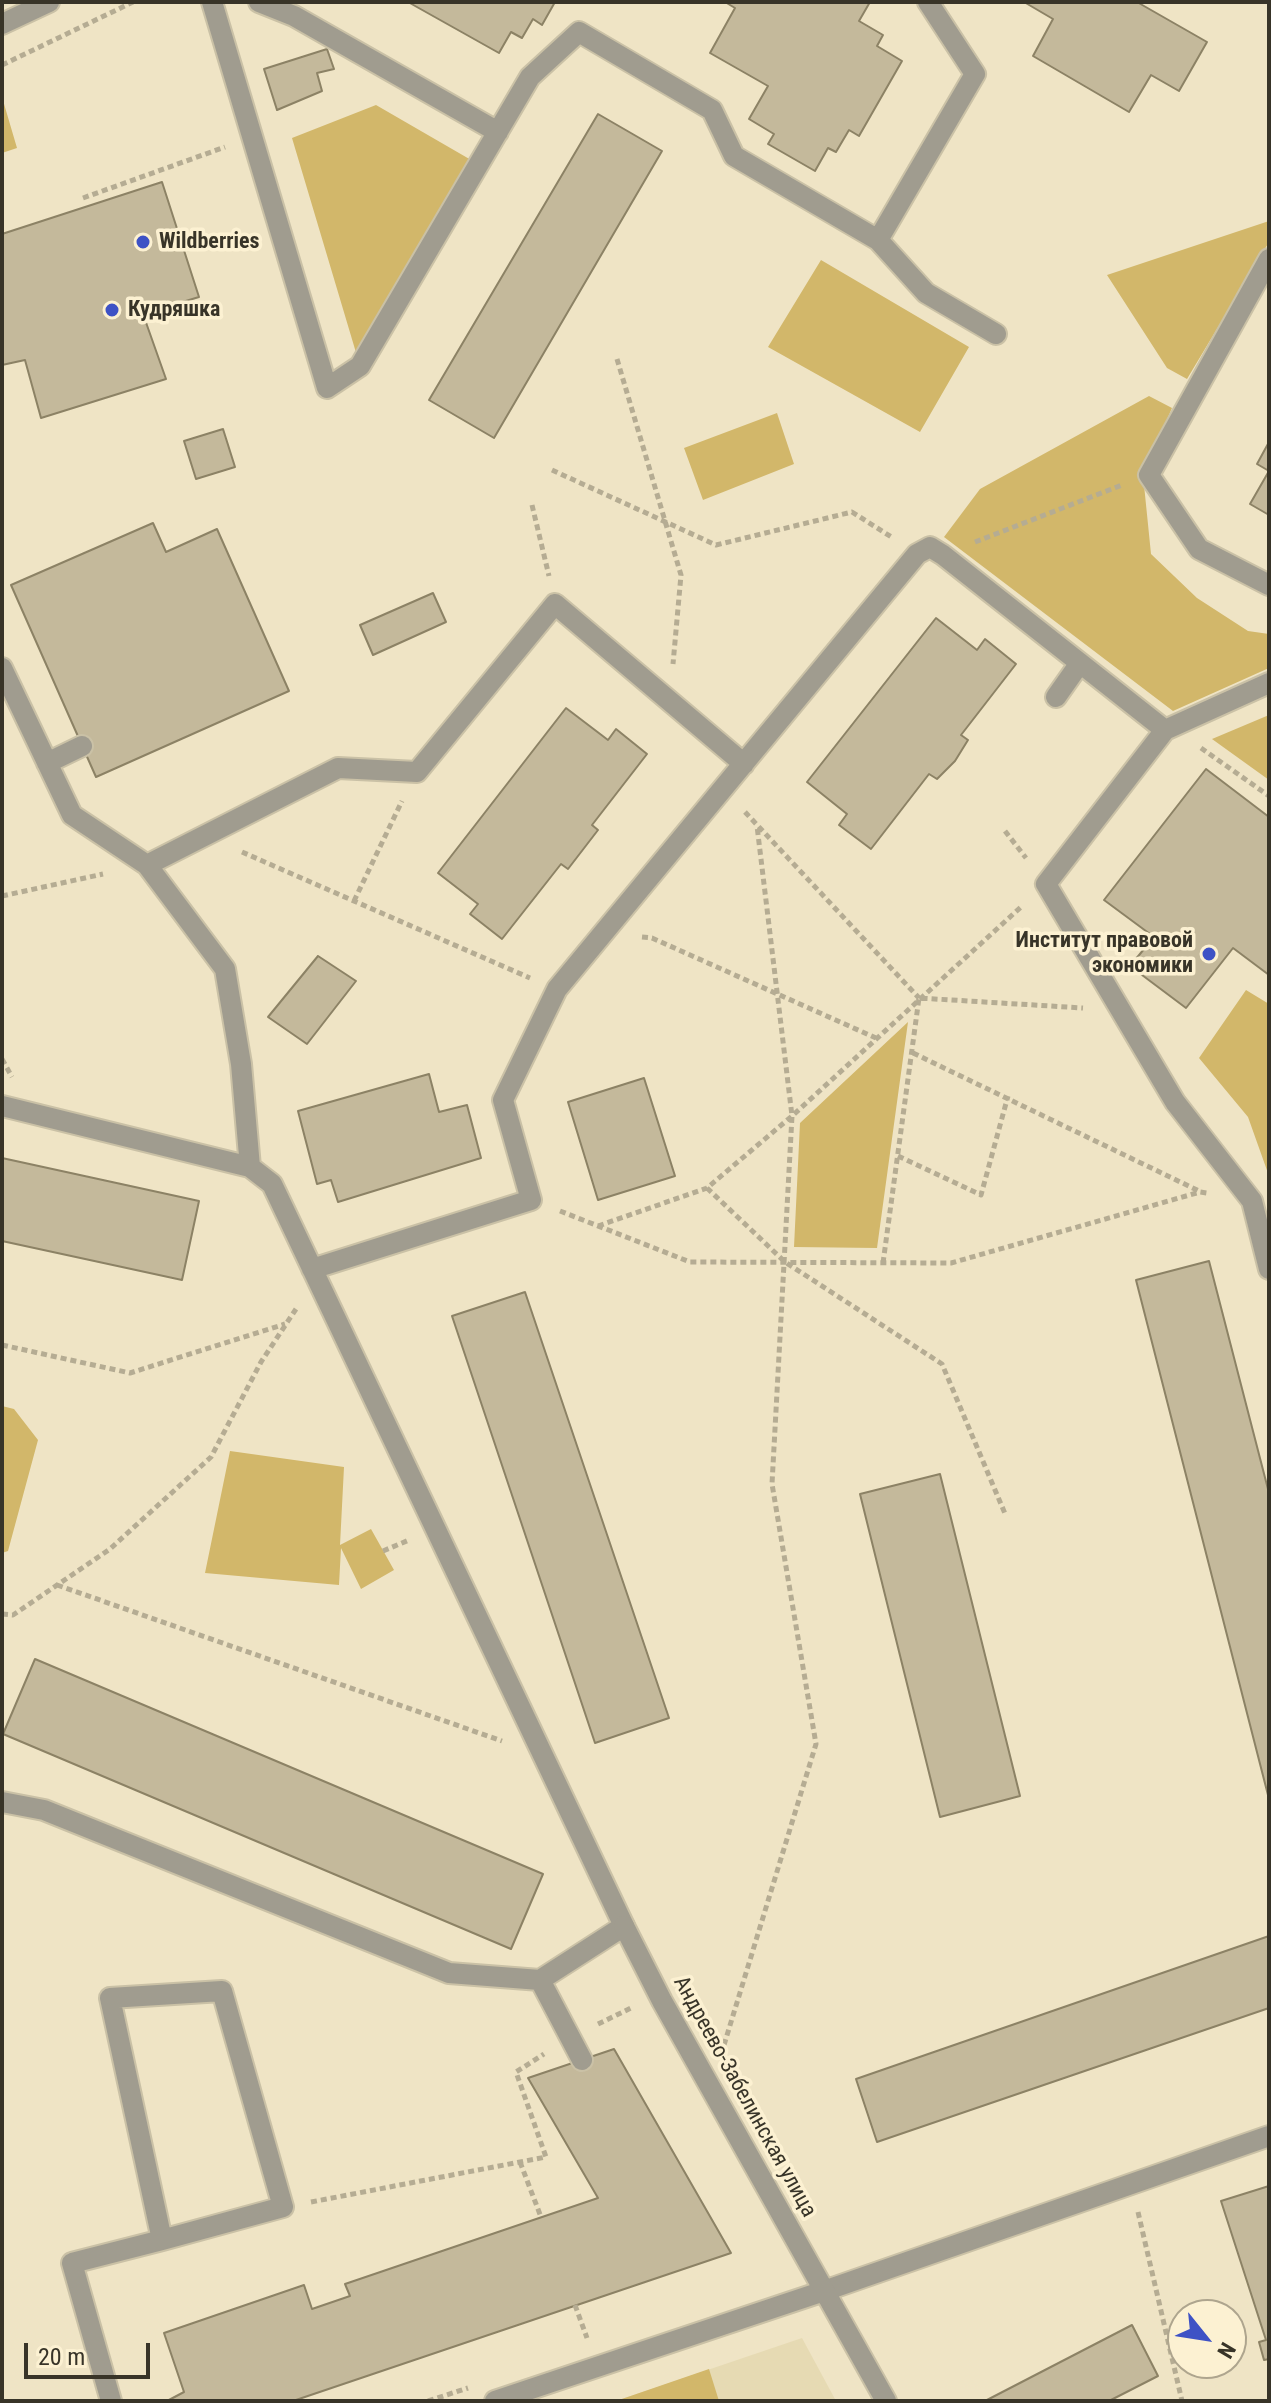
<!DOCTYPE html>
<html>
<head>
<meta charset="utf-8">
<style>
	body { margin:0 }
	#map { position:relative; width:1271px; height:2403px; overflow:hidden; background:#efe4c5; font-family:"Roboto Condensed",sans-serif }
	canvas { display:block }
	.frame { position:absolute; inset:0; border:4px solid #383428; pointer-events:none }
	.north { position:absolute; left:1167px; top:2299px; width:80px; height:80px; box-sizing:border-box; background:#fcf1d2; border:2px solid #aea58e; border-radius:50%; rotate:120deg; font-size:22px; font-weight:700; line-height:32px; text-align:center; color:#383428 }
	.north::after { content:''; display:block; margin:auto; width:28px; height:36px; background:#3e52c5; clip-path:polygon(50% 0,100% 100%,50% 72%,0 100%) }
	.scale { position:absolute; left:24px; top:2343px; width:126px; height:36px; box-sizing:border-box; border:4px solid #383428; border-top:0; padding-left:10px; font-size:24px; line-height:28px; white-space:nowrap; color:#383428; -webkit-text-stroke:6px #fcf1d2; paint-order:stroke }
</style>
</head>
<body>
<div id="map">
<canvas width="1271" height="2403"></canvas>
<div class="frame"></div>
<div class="north">N</div>
<div class="scale">20 m</div>
</div>
<script>
const ctx = document.querySelector('canvas').getContext('2d');
ctx.lineJoin = 'round';
function fillPath(path, color) { ctx.fillStyle = color; ctx.fill(path, 'evenodd'); }
const toPath = rows => new Path2D(rows.map(r => 'M' + r).join(''));
function strokePath(path, color, width, dash) { ctx.strokeStyle = color; ctx.lineWidth = width; ctx.lineCap = dash ? 'butt' : 'round'; ctx.setLineDash(dash || []); ctx.stroke(path); }
function write(font, color, halo, rows, align = 'center') {
  ctx.font = font + ' "Roboto Condensed",sans-serif'; ctx.lineWidth = 7; ctx.setLineDash([]); ctx.textBaseline = 'middle'; ctx.strokeStyle = halo; ctx.fillStyle = color; for (const [text, x, y, turn = 0] of rows) {
    ctx.save(); ctx.translate(x, y); ctx.rotate((+turn || 0) * Math.PI / 180); ctx.textAlign = isNaN(turn) ? turn : align; if (halo) ctx.strokeText(text, 0, 0); ctx.fillText(text, 0, 0); ctx.restore();
  }
}
const built = toPath([
	[802,2338,836,2401,616,2401]
]);
const green = toPath([
	[2,97,17,148,2,153],
	[376,105,478,164,360,366,292,138],
	[1269,221,1269,242,1187,379,1167,368,1107,275],
	[821,260,969,347,920,432,768,347],
	[1149,396,1172,408,1143,475,1151,554,1197,598,1248,631,1269,634,1269,668,1173,711,944,537,980,489],
	[777,413,794,464,703,500,684,448],
	[1269,715,1269,780,1212,739],
	[1246,990,1269,1004,1269,1176,1248,1117,1199,1058],
	[908,1022,877,1248,794,1247,800,1123],
	[2,1406,14,1409,38,1440,8,1551,2,1553],
	[230,1451,344,1467,340,1545,371,1529,394,1570,361,1589,341,1548,339,1585,205,1573],
	[709,2369,719,2401,616,2401]
]);
const building = toPath([
	[408,2,555,2,542,25,533,19,522,38,511,32,499,53,408,2],
	[725,2,870,2,859,21,883,35,877,46,902,61,859,136,849,130,836,152,828,148,815,171,768,144,774,134,749,119,768,86,710,53,735,8,725,2],
	[1024,2,1137,2,1207,42,1179,91,1151,75,1129,112,1033,56,1053,19,1024,2],
	[327,49,334,69,317,73,322,91,277,110,264,69,327,49],
	[598,114,662,151,494,438,429,400,598,114],
	[162,182,199,297,143,314,166,379,41,418,25,360,2,365,2,234,162,182],
	[223,429,235,467,196,479,184,441,223,429],
	[1269,442,1269,515,1250,504,1269,471,1257,464,1269,442],
	[153,523,166,552,217,529,289,691,96,777,11,585,153,523],
	[433,593,446,622,373,655,360,625,433,593],
	[936,618,977,650,985,639,1016,664,961,735,968,740,955,761,937,779,929,774,871,849,839,825,847,814,807,782,936,618],
	[566,708,608,740,616,729,647,754,592,825,598,830,568,869,561,864,502,939,470,914,478,904,438,873,566,708],
	[1206,769,1269,817,1269,975,1233,948,1186,1008,1130,966,1154,937,1104,900,1206,769],
	[318,956,356,981,307,1044,268,1017,318,956],
	[429,1074,439,1112,467,1105,481,1158,338,1202,331,1180,317,1184,298,1111,429,1074],
	[644,1078,675,1176,598,1200,568,1102,644,1078],
	[2,1158,199,1201,182,1280,2,1241,2,1158],
	[1209,1261,1269,1493,1269,1799,1136,1280,1209,1261],
	[525,1292,669,1718,595,1743,452,1316,525,1292],
	[940,1474,1020,1796,940,1817,860,1494,940,1474],
	[35,1659,543,1874,511,1949,3,1734,35,1659],
	[1269,1936,1269,2008,877,2142,856,2079,1269,1936],
	[614,2049,731,2253,293,2401,167,2401,184,2392,164,2333,304,2285,312,2309,350,2296,345,2284,598,2198,528,2078,614,2049],
	[1269,2186,1269,2359,1264,2360,1259,2342,1266,2340,1221,2201,1269,2186],
	[1132,2325,1158,2376,1109,2401,985,2401,1132,2325]
]);
const path = toPath([
	[2,65,133,2],
	[83,198,225,147],
	[617,359,681,575,673,664],
	[552,470,716,545,852,512,893,538],
	[532,505,549,576],
	[975,542,1122,485],
	[1201,748,1269,796],
	[745,812,919,998],
	[1005,831,1026,858],
	[242,852,530,978],
	[2,896,103,874],
	[354,901,402,801],
	[642,937,652,938,876,1038],
	[913,1053,1199,1191],
	[2,1059,12,1077],
	[898,1156,981,1195,1008,1096],
	[707,1188,785,1262,942,1364,1006,1516],
	[560,1211,690,1262,951,1263,1200,1192,1207,1193],
	[598,1226,707,1188,792,1116,1022,906],
	[883,1263,919,998,1083,1008],
	[2,1345,130,1373,285,1324],
	[383,1551,409,1540],
	[57,1585,502,1741],
	[2,1614,13,1615,110,1549,211,1457,261,1362,296,1309],
	[598,2024,633,2007],
	[724,2045,816,1744,772,1484,792,1116,757,826],
	[520,2162,541,2217],
	[311,2202,546,2157,516,2072,544,2054],
	[1138,2212,1182,2401],
	[575,2305,587,2338],
	[428,2401,468,2388]
]);
const service = toPath([
	[212,2,327,388,360,366,530,77,579,32,712,110,734,156,878,240,926,293,996,334],
	[259,2,294,16,498,132],
	[878,240,975,74,928,2],
	[1269,259,1149,475,1199,549,1269,585],
	[2,668,72,815,147,865,225,969,241,1064,250,1167],
	[1269,683,1165,730,1046,884,1175,1102,1252,1201,1269,1269],
	[1056,697,1080,663,1165,730],
	[47,763,82,746],
	[147,865,338,768,417,772,555,604,744,764],
	[2,1106,250,1167,272,1184,624,1926,540,1980,449,1973,44,1810,2,1802],
	[312,1269,531,1200,503,1100,557,989,917,554,930,547,943,555,1080,663],
	[540,1980,582,2060],
	[824,2291,1269,2136],
	[111,2401,72,2263,162,2240,283,2207,222,1991,110,1998,162,2240]
]);
const minor = toPath([
	[624,1926,662,2001,886,2401],
	[495,2401,824,2291]
]);
const tertiary = toPath([
	[2,24,49,2]
]);
const markers = [
	[143,242,8,"#3e52c5"],
	[112,310,8,"#3e52c5"],
	[1209,954,8,"#3e52c5"]
];
const poiNames = [
	["Wildberries",159,242],
	["Кудряшка",128,310],
	["Институт правовой",1193,941,"right"],
	["экономики",1193,966,"right"]
];
const streetNames = [
	["Андреево-Забелинская улица",744,2097,61]
];
fillPath(built, '#e6dab3');
fillPath(green, '#d2b76a');
fillPath(building, '#c4b99b');
strokePath(building, '#8c8265', 2);
strokePath(service, '#cac1a6', 24);
strokePath(minor, '#cac1a6', 24);
strokePath(tertiary, '#cac1a6', 24);
strokePath(path, '#b5ac93', 5, [6, 4]);
strokePath(service, '#a09c8f', 20);
strokePath(minor, '#a09c8f', 20);
strokePath(tertiary, '#a09c8f', 20);
for (const [x, y, r, color] of markers) { const dot = new Path2D(); dot.arc(x, y, r, 0, 2 * Math.PI); ctx.fillStyle = color; ctx.fill(dot); strokePath(dot, '#fcf1d2', 3); }
write('bold 22px', '#383428', '#fcf1d2', poiNames, 'left');
write('22px', '#383428', '#fcf1d2', streetNames);
</script>
</body>
</html>
